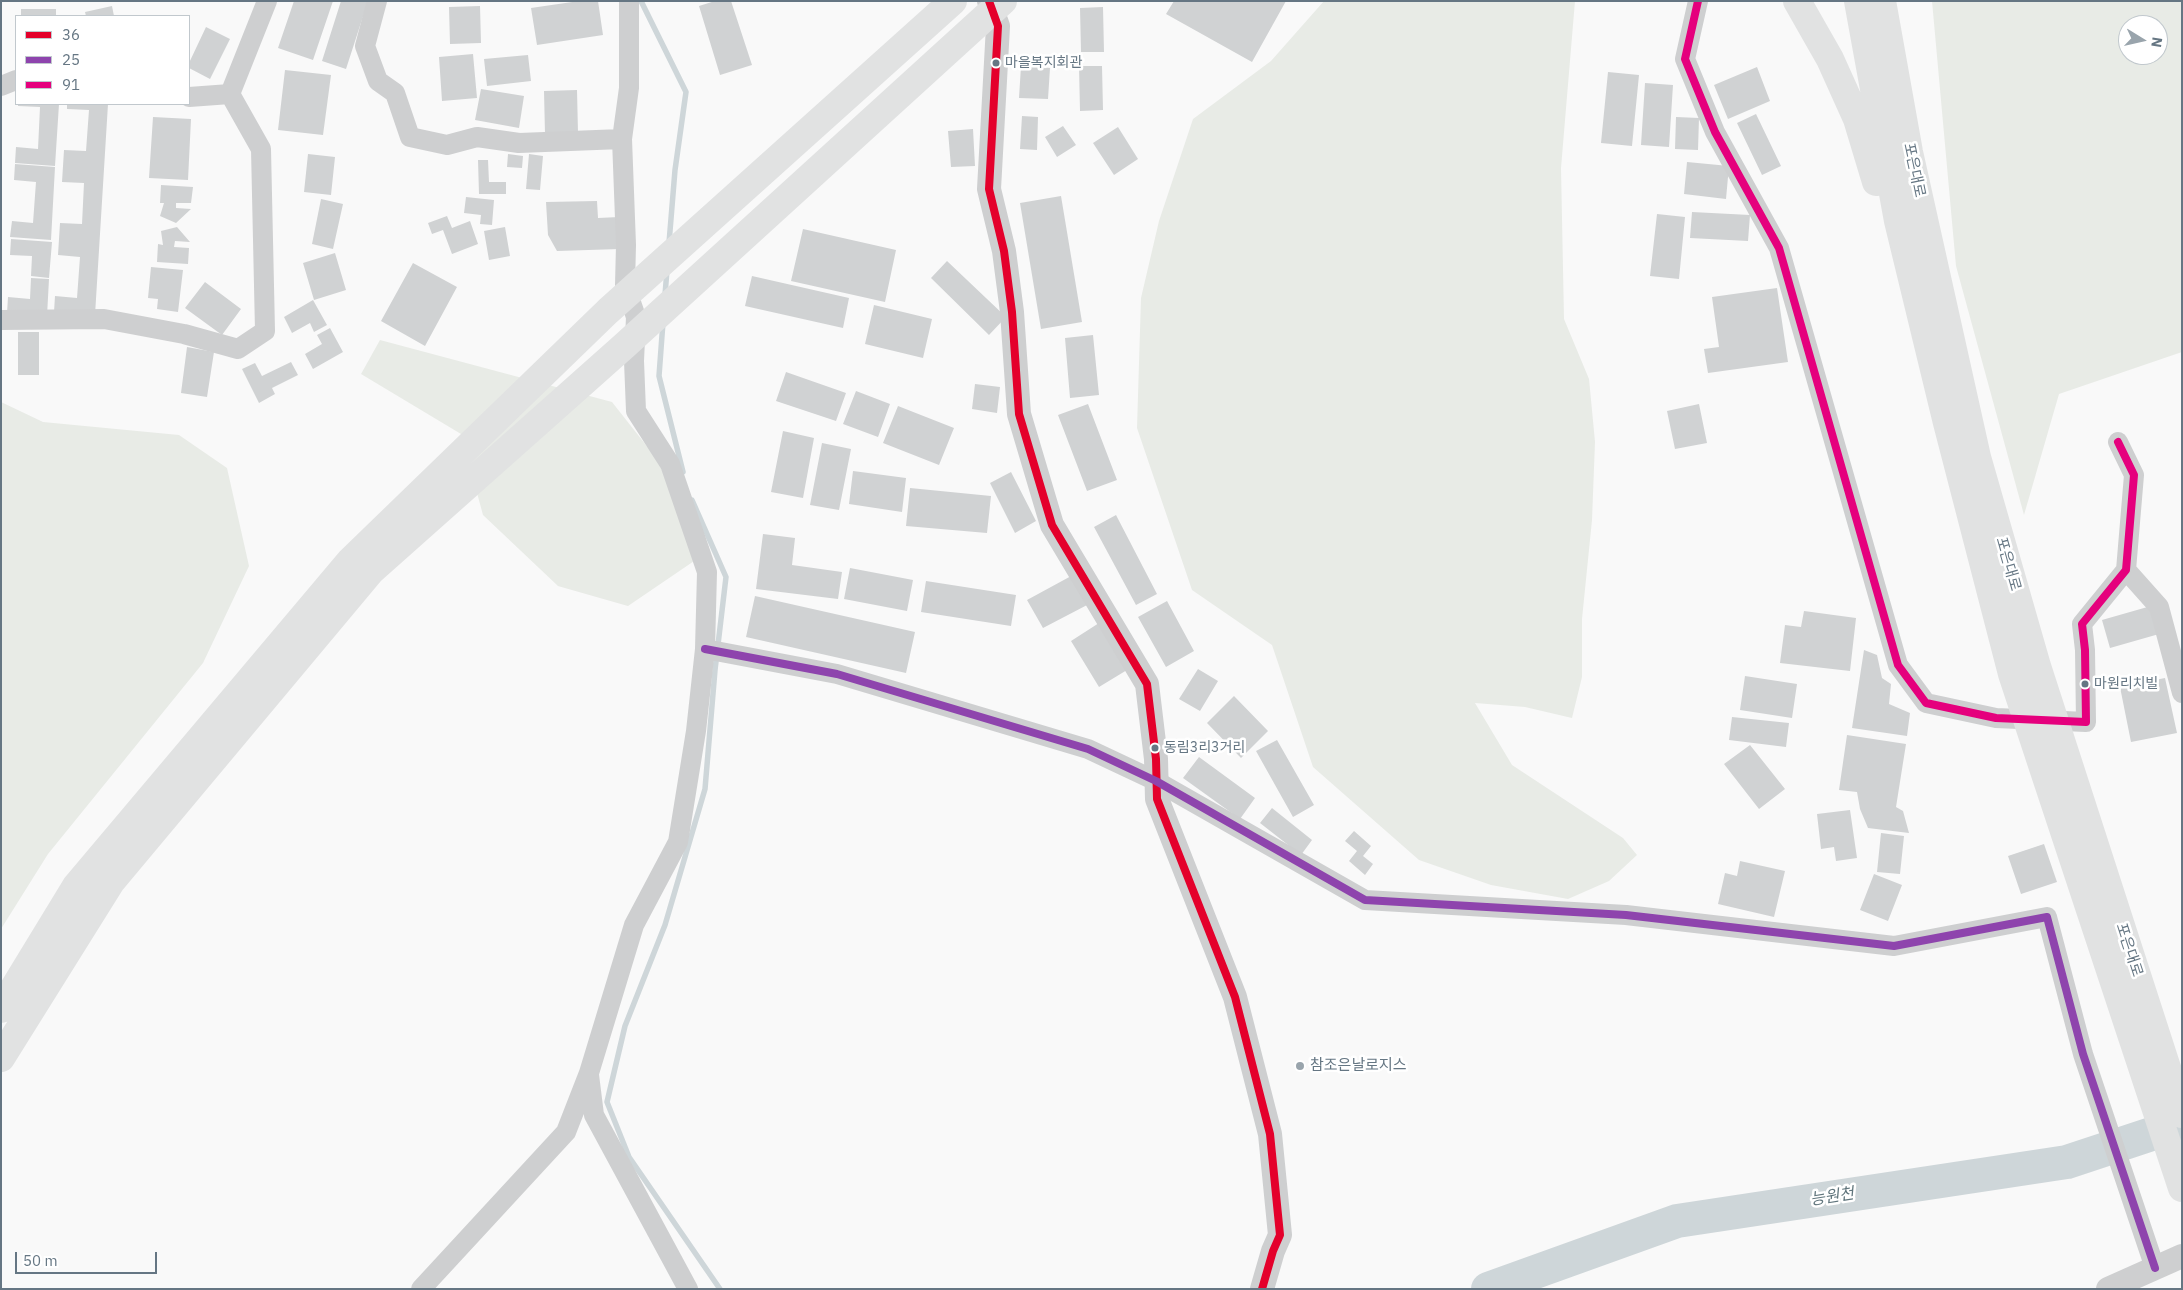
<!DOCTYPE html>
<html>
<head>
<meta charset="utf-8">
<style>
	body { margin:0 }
	#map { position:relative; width:2183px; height:1290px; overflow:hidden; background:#f9f9f9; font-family:"IBM Plex Sans",sans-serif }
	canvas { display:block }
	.frame { position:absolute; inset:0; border:2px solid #657683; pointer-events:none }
	.legend { position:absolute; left:15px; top:15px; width:175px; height:90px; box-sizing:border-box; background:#fff; border:1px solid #c1c8cd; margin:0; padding:6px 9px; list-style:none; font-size:15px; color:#657683 }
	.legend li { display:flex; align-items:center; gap:10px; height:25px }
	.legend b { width:25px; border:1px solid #c1c8cd }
	.north { position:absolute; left:2118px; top:15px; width:50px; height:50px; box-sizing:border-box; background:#fff; border:1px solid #c1c8cd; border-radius:50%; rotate:99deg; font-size:14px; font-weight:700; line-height:20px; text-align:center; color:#657683 }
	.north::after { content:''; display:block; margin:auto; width:18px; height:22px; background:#99a4ac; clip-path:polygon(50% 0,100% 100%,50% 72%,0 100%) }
	.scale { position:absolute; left:15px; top:1252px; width:142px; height:22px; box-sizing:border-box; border:2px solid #657683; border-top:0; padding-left:6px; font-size:15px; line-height:18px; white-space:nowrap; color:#657683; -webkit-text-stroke:4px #fff; paint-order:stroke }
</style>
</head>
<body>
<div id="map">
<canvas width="2183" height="1290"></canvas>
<div class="frame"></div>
<ul class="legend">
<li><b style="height:6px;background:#e4002b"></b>36</li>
<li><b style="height:6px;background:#8e44ad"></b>25</li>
<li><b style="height:6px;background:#e5007d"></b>91</li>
</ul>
<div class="north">N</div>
<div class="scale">50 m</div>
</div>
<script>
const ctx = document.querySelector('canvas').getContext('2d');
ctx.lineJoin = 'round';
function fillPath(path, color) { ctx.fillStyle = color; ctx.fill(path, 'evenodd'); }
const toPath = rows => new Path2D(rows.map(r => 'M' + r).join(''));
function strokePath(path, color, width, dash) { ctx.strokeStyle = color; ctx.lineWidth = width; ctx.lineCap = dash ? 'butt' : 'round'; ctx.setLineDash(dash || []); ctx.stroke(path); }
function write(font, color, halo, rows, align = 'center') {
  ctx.font = font + ' "IBM Plex Sans","Noto Sans KR",sans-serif'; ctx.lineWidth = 5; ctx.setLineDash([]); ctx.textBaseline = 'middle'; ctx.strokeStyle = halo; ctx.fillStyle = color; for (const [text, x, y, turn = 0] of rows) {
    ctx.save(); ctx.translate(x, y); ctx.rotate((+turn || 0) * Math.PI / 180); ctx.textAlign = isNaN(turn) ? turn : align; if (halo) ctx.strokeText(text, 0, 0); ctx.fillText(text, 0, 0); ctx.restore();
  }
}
const green = toPath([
	[1324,1,1575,1,1561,168,1564,319,1589,379,1595,442,1592,520,1582,619,1582,677,1572,718,1525,707,1475,703,1512,765,1623,838,1637,855,1609,881,1568,899,1491,885,1419,860,1313,767,1272,645,1192,590,1137,428,1141,298,1159,221,1193,119,1271,61],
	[1932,1,2182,1,2182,352,2059,394,2024,515,1956,266],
	[2128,25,2158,25,2158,55,2128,55],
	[380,340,612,402,657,459,700,557,628,606,558,586,483,515,461,434,361,374],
	[1,402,43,422,179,435,227,468,249,566,203,663,48,854,1,929]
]);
const stream = toPath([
	[641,1,686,92,675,170,669,243],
	[665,295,667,270],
	[663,322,659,376,683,472],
	[692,500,726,577,715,670,705,789,665,925,625,1026,607,1102,629,1157,720,1289]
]);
const river = toPath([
	[1488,1289,1677,1221,2067,1162,2182,1124]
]);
const building = toPath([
	[294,1,333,1,313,60,278,48],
	[341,1,368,1,346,69,322,61],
	[579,1,598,1,603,35,537,45,531,8],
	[715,1,731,1,752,65,720,75,699,6],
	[1174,1,1286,1,1252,62,1166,14],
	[112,6,114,16,86,16,85,12],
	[480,6,481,43,450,44,449,7],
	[1103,7,1104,52,1081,52,1080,8],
	[21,9,56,9,56,16,21,16],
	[206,27,230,39,210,79,189,68,189,63],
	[473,54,477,98,442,101,439,57],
	[528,55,531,81,487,86,484,59],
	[1021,66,1050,68,1048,99,1019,98],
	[1079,66,1102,66,1103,110,1080,111],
	[1757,67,1770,101,1728,119,1714,85],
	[285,70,331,75,323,135,278,130],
	[1608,72,1639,75,1632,146,1601,143],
	[1645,83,1673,85,1669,147,1641,145],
	[481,89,524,96,519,128,475,120],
	[577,90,578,133,545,134,544,91],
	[18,104,59,104,55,166,15,163,16,147,38,149,40,107,18,106],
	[67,104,108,104,95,315,54,312,55,296,77,298,80,257,58,255,60,223,82,224,84,183,62,182,64,150,86,151,89,110,67,109],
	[1756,114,1781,166,1762,175,1737,123],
	[1022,116,1038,117,1037,150,1020,149],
	[153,117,191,119,188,180,149,178],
	[1676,117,1699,118,1698,150,1675,149],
	[1063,126,1076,145,1057,157,1045,137],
	[1118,127,1138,159,1114,175,1093,143],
	[973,129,975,166,951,167,948,131],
	[308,154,335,157,331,195,304,192],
	[508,154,523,156,522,168,507,167],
	[529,154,543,156,540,190,526,189],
	[478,160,488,160,489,182,506,182,506,194,479,194],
	[1687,162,1729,166,1726,199,1684,194],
	[15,164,55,167,51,240,10,237,12,221,33,223,36,182,14,180],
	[161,185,193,187,191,203,176,203,176,208,191,209,176,223,160,216,164,203,160,203],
	[1061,196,1082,322,1041,329,1020,203],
	[466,197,494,200,492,225,480,224,481,215,464,213],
	[321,199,343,204,333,249,312,244],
	[597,201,598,218,619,217,620,249,557,251,548,235,546,202],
	[1692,212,1750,215,1748,241,1690,238],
	[1657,214,1685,217,1679,279,1650,276],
	[447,216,452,228,470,221,478,244,452,254,443,230,432,234,428,223],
	[177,227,190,242,175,241,174,247,189,248,188,264,157,262,158,244,163,245,161,231],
	[505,227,510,256,489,260,484,231],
	[803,229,896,250,885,302,791,281],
	[11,239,52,242,49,278,31,276,32,256,10,255],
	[335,253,346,290,314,300,303,263],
	[947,261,1006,317,989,335,931,278],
	[413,263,457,287,425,346,381,321],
	[151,267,183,270,178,312,157,309,158,299,148,298],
	[752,276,849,298,843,328,745,306],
	[31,278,49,279,47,316,7,313,8,297,30,299],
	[205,282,241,309,222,335,185,308],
	[1777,288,1788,362,1708,373,1704,349,1719,347,1712,297],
	[313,300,327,325,314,332,310,323,292,333,284,317],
	[874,305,932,319,923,358,865,344],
	[330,328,343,352,313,369,305,354,322,344,317,335],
	[18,332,39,332,39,375,18,375],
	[1093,335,1099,395,1070,398,1065,338],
	[187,347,214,352,207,397,181,393],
	[291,362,298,375,272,388,275,394,259,403,242,369,255,363,262,376],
	[786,372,846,393,836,421,776,401],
	[975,384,1000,387,997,413,972,409],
	[856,391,890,404,878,437,843,424],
	[1088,404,1117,480,1087,491,1058,415],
	[1699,404,1707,443,1675,449,1667,411],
	[898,406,954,428,939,465,883,443],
	[783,431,814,438,803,498,771,492],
	[822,443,851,449,839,510,810,505],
	[853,471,906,478,902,512,849,504],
	[1011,472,1036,521,1015,533,990,483],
	[910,488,991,496,987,533,906,526],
	[1116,515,1157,594,1136,605,1094,527],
	[763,534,795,538,792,565,842,572,838,599,756,589],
	[850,568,913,580,907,611,844,599],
	[1073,575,1089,604,1043,628,1027,600],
	[926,581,1016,595,1011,626,921,612],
	[755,596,915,632,906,673,746,637],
	[1167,601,1194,651,1166,667,1138,617],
	[2151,606,2159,634,2110,648,2102,620],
	[1804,611,1856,618,1850,671,1780,663,1785,625,1801,627],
	[1099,623,1127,670,1099,687,1071,641],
	[1864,650,1877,655,1882,678,1891,684,1889,704,1910,713,1907,736,1852,728],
	[1198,669,1218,681,1200,711,1179,699],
	[1745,676,1797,684,1792,718,1740,710],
	[2165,678,2177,733,2131,742,2120,687],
	[1234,696,1268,731,1241,758,1207,723],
	[1732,717,1789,723,1786,747,1729,740],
	[1847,735,1906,744,1896,807,1903,811,1909,833,1868,828,1860,809,1857,792,1839,790],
	[1277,740,1314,805,1293,817,1256,751],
	[1750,745,1785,789,1759,809,1724,764],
	[1199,757,1255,798,1240,819,1183,778],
	[1272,808,1312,840,1301,855,1260,823],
	[1850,810,1857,858,1836,861,1834,847,1821,849,1817,814],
	[1354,831,1371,846,1363,856,1373,864,1365,875,1349,861,1357,851,1345,841],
	[1881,833,1904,836,1900,874,1877,872],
	[2044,844,2057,882,2021,894,2008,856],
	[1740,861,1785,871,1774,917,1718,904,1725,873,1737,876],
	[1874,874,1902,885,1888,921,1860,910]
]);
const minor = toPath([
	[377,1,365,46,378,81,395,93,410,137,447,145,477,137,519,143,622,139],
	[1698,1,1685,59,1715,132,1779,248,1898,665,1926,703,1996,718,2086,722,2085,650,2082,624,2126,570,2134,475,2118,442],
	[1,86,16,80],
	[230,94,267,1],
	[189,97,230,94],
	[1,320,104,319,184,334,238,349,265,331,261,149,230,94],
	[2126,570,2159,607,2182,693],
	[705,649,837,674,1088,749,1156,781,1365,900,1626,915,1894,946,2047,917,2083,1054,2155,1268],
	[589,1075,594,1115,688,1289],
	[421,1289,566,1132,589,1073,634,925,678,842,696,731,705,649,707,572,670,464,636,411,634,361,636,317,625,285,626,245,622,139,629,88,629,1]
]);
const tertiary = toPath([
	[989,1,998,26,989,189,1004,251,1012,312,1019,414,1052,525,1147,684,1156,759,1157,799,1235,997,1270,1134,1280,1235,1273,1251,1262,1289],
	[2108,1289,2182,1256]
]);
const trunk = toPath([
	[1797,1,1830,59,1857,119,1876,182],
	[1858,1,1898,221,1947,423,2012,674,2182,1188],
	[1882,1,1909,152,1977,457,2037,666,2182,1114],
	[1,1009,76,886,350,561,608,311,953,1],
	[1,1058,111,882,371,571,624,346,1003,1]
]);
const bus1 = toPath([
	[989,1,998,26,989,189,1004,251,1012,312,1019,414,1052,525,1147,684,1156,759,1157,799,1235,997,1270,1134,1280,1235,1273,1251,1262,1289]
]);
const bus2 = toPath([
	[705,649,837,674,1088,749,1156,781,1365,900,1626,915,1894,946,2047,917,2083,1054,2155,1268]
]);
const bus3 = toPath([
	[1698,1,1685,59,1715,132,1779,248,1898,665,1926,703,1996,718,2086,722,2085,650,2082,624,2126,570,2134,475,2118,442]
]);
const markers = [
	[996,63,4.5,"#657683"],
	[2085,684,4.5,"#657683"],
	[1155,748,4.5,"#657683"],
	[1300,1066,5,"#99a4ac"]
];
const busNames = [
	["마을복지회관",1005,63],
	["마원리치빌",2094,684],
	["동림3리3거리",1164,748]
];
const streetNames = [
	["포은대로",1914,170,78],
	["포은대로",2008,564,74],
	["포은대로",2129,950,72]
];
const poiNames = [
	["참조은날로지스",1310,1066]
];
const waterNames = [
	["능원천",1832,1197,-9]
];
fillPath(green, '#e8ebe6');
strokePath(stream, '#ced6d9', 5.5);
strokePath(river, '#ced6d9', 34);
fillPath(building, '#d0d2d3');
strokePath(minor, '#cecfd0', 20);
strokePath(tertiary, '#cecfd0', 24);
strokePath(trunk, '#e1e2e2', 28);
strokePath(bus1, '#e4002b', 8);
strokePath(bus2, '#8e44ad', 8);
strokePath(bus3, '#e5007d', 8);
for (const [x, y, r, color] of markers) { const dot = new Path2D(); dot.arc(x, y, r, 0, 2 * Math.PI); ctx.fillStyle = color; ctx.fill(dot); strokePath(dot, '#fff', 2); }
write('14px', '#657683', '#fff', busNames, 'left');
write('15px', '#657683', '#fff', streetNames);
write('15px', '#657683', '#fff', poiNames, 'left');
write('italic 16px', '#60757c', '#fff', waterNames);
</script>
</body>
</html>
